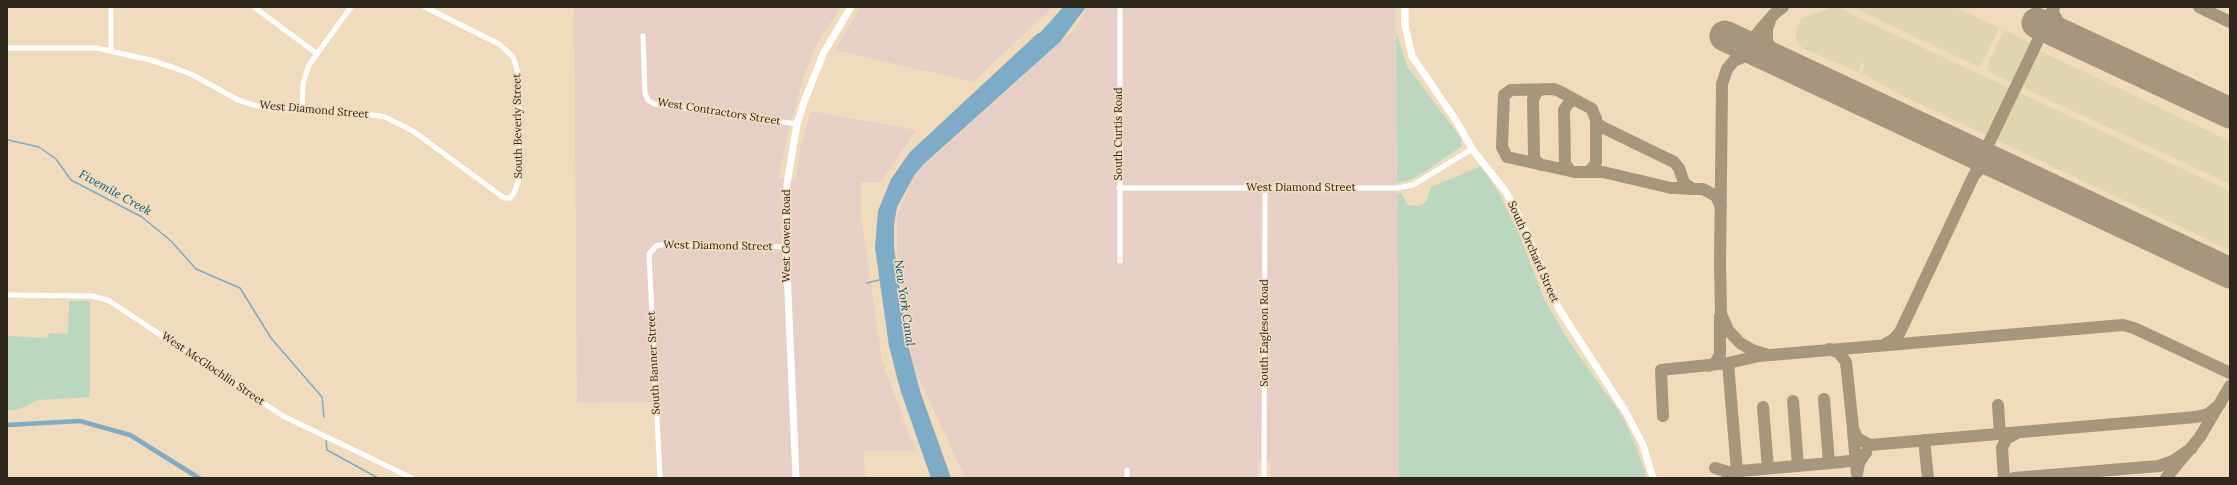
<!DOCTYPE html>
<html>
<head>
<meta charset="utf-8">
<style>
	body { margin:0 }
	#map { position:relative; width:2237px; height:485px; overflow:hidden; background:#f0dcbc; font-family:Lora,serif }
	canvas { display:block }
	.frame { position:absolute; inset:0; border:8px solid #2e271b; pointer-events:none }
</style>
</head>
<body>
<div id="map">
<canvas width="2237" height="485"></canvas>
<div class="frame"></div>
</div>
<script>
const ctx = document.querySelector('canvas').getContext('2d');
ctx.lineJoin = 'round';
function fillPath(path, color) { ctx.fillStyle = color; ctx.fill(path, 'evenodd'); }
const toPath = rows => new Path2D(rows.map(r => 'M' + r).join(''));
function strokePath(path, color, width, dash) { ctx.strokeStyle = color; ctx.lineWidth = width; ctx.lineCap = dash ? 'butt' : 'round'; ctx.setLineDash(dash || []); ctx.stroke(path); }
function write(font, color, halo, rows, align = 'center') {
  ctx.font = font + ' Lora,serif'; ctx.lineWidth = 3.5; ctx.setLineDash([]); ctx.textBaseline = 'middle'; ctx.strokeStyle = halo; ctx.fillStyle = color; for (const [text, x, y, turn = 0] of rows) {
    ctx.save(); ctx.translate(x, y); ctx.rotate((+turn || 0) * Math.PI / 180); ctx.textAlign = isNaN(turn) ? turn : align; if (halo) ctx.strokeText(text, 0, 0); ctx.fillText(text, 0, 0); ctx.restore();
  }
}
const industrial = toPath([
	[574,7,841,7,816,45,803,79,786,142,779,179,796,179,801,144,811,111,916,130,881,182,861,182,861,217,882,360,915,451,864,451,865,478,663,478,658,402,577,403],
	[860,7,1053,7,973,82,835,50],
	[1088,7,1395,7,1399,478,1271,478,1270,462,1258,462,1258,478,965,478,913,365,897,255,897,215,915,174,1073,31]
]);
const green = toPath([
	[1396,31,1407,66,1461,138,1462,146,1426,171,1412,179,1397,183],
	[1481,166,1499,193,1520,236,1544,299,1568,340,1622,416,1636,446,1647,478,1399,478,1397,194,1401,193,1408,205,1418,206,1426,202,1431,187],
	[69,301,90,301,90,397,39,400,17,410,7,410,7,336,48,338,49,333,68,334]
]);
const sand = toPath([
	[1833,7,1841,7,1853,15,2230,191,2230,250,1901,95,1861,73,1865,64,1862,63,1858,72,1804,49,1798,44,1795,34,1801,18],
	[1852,7,1955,7,1999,28,1982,64,1979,67],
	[2004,30,2026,40,2025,44,2027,41,2035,45,2034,48,2230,141,2230,184,1989,72,1987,66]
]);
const water = toPath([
	[1063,7,1086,7,1060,42,924,164,915,174,897,207,894,225,894,247,908,345,920,391,951,478,931,478,900,389,889,346,875,248,878,211,891,179,910,152,1038,33,1040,33]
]);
const stream = toPath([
	[8,140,39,147,56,159,71,180,142,217,171,241,196,269,240,288,271,338,322,397,324,417],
	[867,283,879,280],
	[326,441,327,450,378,478]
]);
const canal = toPath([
	[7,425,80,421,130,435,199,478]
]);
const taxiway = toPath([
	[2054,7,2053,12,2066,36],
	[2199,7,2230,22],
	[1770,20,1767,29,1767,40,1770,49,1780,62],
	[1736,60,1750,54,1768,56],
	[1541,165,1535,160,1534,155,1533,99,1537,92,1542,89],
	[1976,170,2054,7],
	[1570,171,1565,163,1564,110,1570,101,1578,101],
	[1586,172,1591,170,1596,163,1596,118],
	[1693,189,1684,183,1679,168,1674,162,1602,127,1597,123,1592,109,1559,91,1554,89,1511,90,1504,95,1502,147,1507,157,1575,172,1603,172,1671,188,1674,188,1693,189,1703,189,1716,196,1721,207],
	[1885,344,1894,339,1900,332,1974,175,1984,165,1999,164],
	[1829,349,1839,353,1846,362,1853,428,1857,438,1870,445,2196,417,2208,414,2220,404],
	[1765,354,1752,350,1740,343,1728,330,1721,314,1720,265,1722,84,1727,69,1774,14,1783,7],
	[1709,366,1715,363,1720,355,1720,316],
	[1824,399,1829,463],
	[1793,401,1798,466],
	[1998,405,2000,434],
	[1763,407,1768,468],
	[1663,416,1661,370,1728,363],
	[1853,431,1857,474,1859,463,1865,454],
	[1924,440,1928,478],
	[1715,468,1729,472,1842,462,1856,460,1866,453],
	[1727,478,1737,471,1728,363,1759,356,2123,325,2134,328,2230,373],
	[2004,478,2002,448,2006,439,2017,433],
	[2014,478,2159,466,2173,461,2192,448],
	[2166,478,2200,437,2230,386]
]);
const runway = toPath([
	[2037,23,2230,113],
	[1725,36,2230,273]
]);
const street = toPath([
	[111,7,111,50],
	[254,7,316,53],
	[1120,7,1120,261],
	[643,36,645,93,648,100,654,104,797,124],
	[7,48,97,48,150,60,172,67,193,75,238,100,254,105,271,109,366,114,385,117,413,131,504,198,510,198,514,193,520,176,519,76,513,57,499,44,425,7],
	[302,111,303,83,309,65,351,7],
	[1119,188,1397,188,1413,185,1472,149],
	[7,295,92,296,108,300,283,416,412,478],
	[660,478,649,254,656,246,667,244,786,247],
	[1127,478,1127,470],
	[1264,478,1265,188]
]);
const secondary = toPath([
	[1405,7,1405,25,1412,56,1457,122,1472,149,1506,192,1521,220,1559,309,1627,414,1643,445,1653,478],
	[796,478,786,247,787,184,797,124,804,102,824,52,851,7]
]);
const streetNames = [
	["West Diamond Street",314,110,5],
	["West Contractors Street",719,112,9],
	["South Beverly Street",518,126,-91],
	["South Curtis Road",1119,134,-90],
	["West Diamond Street",1301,188],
	["West Gowen Road",787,236,-90],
	["West Diamond Street",718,246,1],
	["South Orchard Street",1533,252,66],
	["South Eagleson Road",1265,333,-90],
	["South Banner Street",654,363,-93],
	["West McGlochlin Street",213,369,34]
];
const waterNames = [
	["Fivemile Creek",115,193,29],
	["New York Canal",904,303,82]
];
fillPath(industrial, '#e7cfc6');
fillPath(green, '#bcd7c0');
fillPath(sand, '#dfd5b0');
fillPath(water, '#7dabc8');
strokePath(stream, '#7dabc8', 1.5);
strokePath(canal, '#7dabc8', 4.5);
strokePath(taxiway, '#a6967e', 12);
strokePath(runway, '#a6967e', 31);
strokePath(street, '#fff', 5);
strokePath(secondary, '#fff', 7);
write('11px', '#2e271b', '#f0dcbc', streetNames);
write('italic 12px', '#00587f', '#f0dcbc', waterNames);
</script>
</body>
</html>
